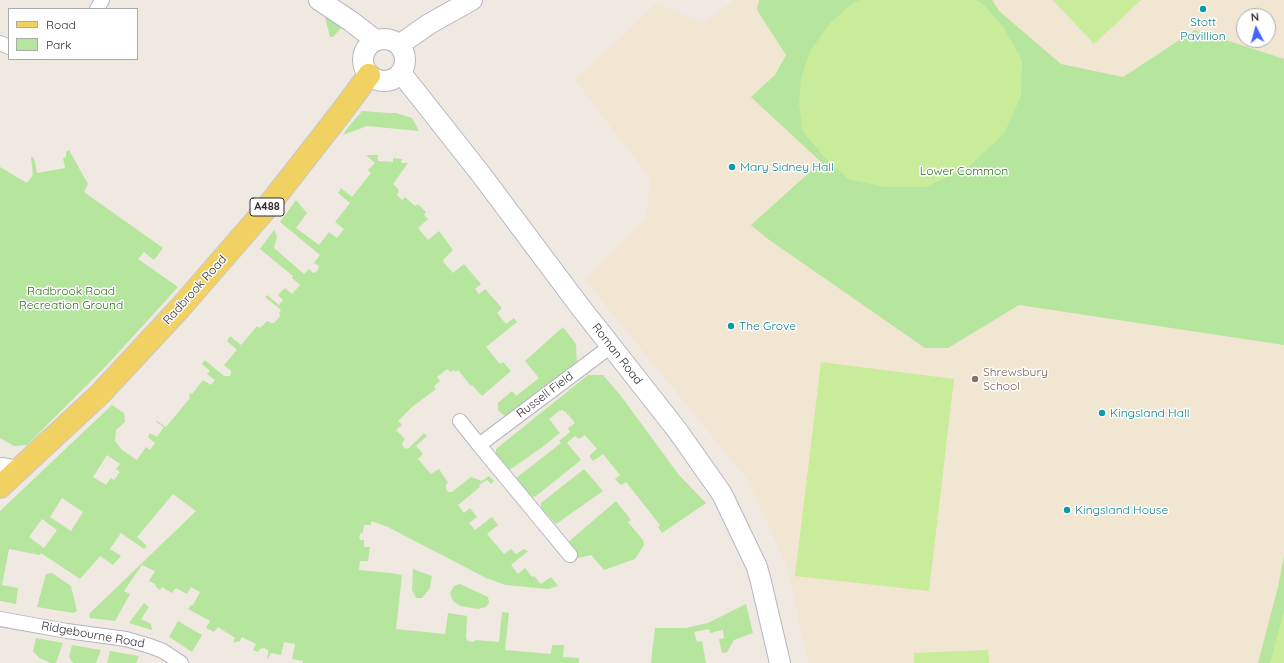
<!DOCTYPE html>
<html>
<head>
<meta charset="utf-8">
<style>
	body { margin:0 }
	#map { position:relative; width:1284px; height:663px; overflow:hidden; background:#efe9e1; font-family:Quicksand,sans-serif }
	canvas { display:block }
	.legend { position:absolute; left:8px; top:8px; width:130px; height:52px; box-sizing:border-box; background:#fff; border:1px solid #ababab; margin:0; padding:5px 7px; list-style:none; font-size:12px; color:#2e2e2e }
	.legend li { display:flex; align-items:center; gap:8px; height:20px }
	.legend b { width:20px; border:1px solid #ababab }
	.north { position:absolute; left:1236px; top:8px; width:40px; height:40px; box-sizing:border-box; background:#fff; border:1px solid #ababab; border-radius:50%; rotate:354deg; font-size:11px; font-weight:700; line-height:16px; text-align:center; color:#2e2e2e }
	.north::after { content:''; display:block; margin:auto; width:14px; height:18px; background:#4264fb; clip-path:polygon(50% 0,100% 100%,50% 72%,0 100%) }
</style>
</head>
<body>
<div id="map">
<canvas width="1284" height="663"></canvas>
<ul class="legend">
<li><b style="height:5px;background:#f2d163"></b>Road</li>
<li><b style="height:11px;background:#b6e59e"></b>Park</li>
</ul>
<div class="north">N</div>
</div>
<script>
const ctx = document.querySelector('canvas').getContext('2d');
ctx.lineJoin = 'round';
function fillPath(path, color) { ctx.fillStyle = color; ctx.fill(path, 'evenodd'); }
const toPath = rows => new Path2D(rows.map(r => 'M' + r).join(''));
function strokePath(path, color, width, dash) { ctx.strokeStyle = color; ctx.lineWidth = width; ctx.lineCap = dash ? 'butt' : 'round'; ctx.setLineDash(dash || []); ctx.stroke(path); }
function write(font, color, halo, rows, align = 'center') {
  ctx.font = font + ' Quicksand,sans-serif'; ctx.lineWidth = 3; ctx.setLineDash([]); ctx.textBaseline = 'middle'; ctx.strokeStyle = halo; ctx.fillStyle = color; for (const [text, x, y, turn = 0] of rows) {
    ctx.save(); ctx.translate(x, y); ctx.rotate((+turn || 0) * Math.PI / 180); ctx.textAlign = isNaN(turn) ? turn : align; if (halo) ctx.strokeText(text, 0, 0); ctx.fillText(text, 0, 0); ctx.restore();
  }
}
const education = toPath([
	[735,0,1284,0,1284,663,808,663,787,566,747,479,585,280,646,218,650,178,575,80,657,3,702,23],
	[1244,16,1268,16,1268,40,1244,40]
]);
const green = toPath([
	[759,0,992,0,999,11,1061,64,1123,77,1195,30,1284,59,1284,345,1019,305,948,348,925,348,768,239,751,225,821,162,751,97,775,75,786,55,757,10],
	[325,17,336,22,341,28,333,37,330,37],
	[362,111,389,113,396,113,412,118,419,131,367,126,343,135,346,130],
	[69,150,88,184,84,192,163,248,154,260,144,252,138,259,178,287,107,365,27,445,14,446,0,438,0,167,27,183,33,175,31,157,34,158,37,173,65,168,63,158,66,157,66,152],
	[366,155,378,155,378,161,393,162,393,158,402,159,401,163,408,163,393,184,399,190,397,195,402,200,405,197,415,206,418,204,426,212,424,215,428,219,418,228,428,240,439,231,453,250,443,260,444,263,453,273,464,264,481,284,475,289,479,294,485,289,502,308,497,313,506,324,514,318,517,322,486,347,500,364,503,362,511,371,482,396,472,385,471,386,458,370,455,372,454,370,451,372,447,369,437,377,440,381,434,386,436,389,412,407,398,421,402,425,396,430,405,439,402,443,403,446,405,449,409,448,424,433,427,436,416,446,423,454,418,459,431,474,439,469,448,483,446,484,446,488,448,492,452,492,471,477,482,481,489,476,494,481,491,484,487,480,479,485,480,487,458,505,464,513,470,508,477,517,469,523,475,530,492,517,498,525,487,534,504,554,511,549,516,554,524,549,528,551,511,565,518,574,525,568,532,577,534,576,541,584,551,577,558,586,548,589,506,585,486,578,388,527,371,521,371,525,364,525,363,532,360,534,359,538,361,540,364,540,364,547,370,547,368,561,360,561,359,570,391,573,402,575,396,629,445,634,448,613,467,616,466,638,468,641,473,642,476,640,499,642,502,612,509,613,505,650,551,654,552,645,564,645,563,657,579,658,579,663,303,663,303,661,292,659,295,644,284,642,281,655,271,653,268,659,267,659,268,655,268,650,264,648,260,649,258,652,253,650,256,644,242,637,239,642,238,641,233,643,235,638,218,627,214,632,206,628,210,621,188,609,191,605,193,605,200,592,191,587,187,594,176,588,172,593,162,587,160,590,156,587,155,584,149,581,155,571,142,565,124,591,130,594,115,621,90,618,89,614,196,511,173,494,137,537,147,546,144,549,121,533,110,549,121,556,113,565,100,556,80,579,41,553,40,555,9,549,2,585,18,588,16,604,0,601,0,511,112,405,124,413,125,422,116,430,115,441,122,450,137,460,146,447,150,450,155,443,148,437,150,433,157,437,164,427,156,422,157,421,166,427,190,398,189,396,191,393,192,394,203,380,211,385,215,380,207,374,210,371,202,364,205,360,224,376,230,376,231,373,231,371,224,365,237,350,227,341,230,336,241,345,257,326,260,328,267,321,271,323,274,323,280,316,279,313,281,310,265,297,267,295,279,305,283,300,278,295,285,288,292,294,300,285,292,278,293,276,260,249,274,230,277,236,274,248,304,274,309,269,313,273,316,272,318,270,319,266,314,263,320,255,280,222,296,200,307,213,296,228,319,245,329,232,337,238,344,229,335,222,350,203,338,193,341,188,352,197,371,173,368,170,375,163],
	[107,455,120,464,116,469,120,472,114,480,111,478,106,485,93,477],
	[62,498,83,512,71,531,50,517],
	[42,519,57,530,44,548,29,537],
	[563,327,576,344,577,364,507,418,498,410,498,403,512,391,516,396,539,378,525,361],
	[588,375,603,375,621,396,679,475,706,503,662,533,658,527,660,525,626,482,621,485,615,479,620,475,603,454,593,461,589,456,597,449,585,435,579,439,575,436,567,443,581,460,536,496,530,498,515,479,561,443,559,441,570,432,568,428,575,423,565,411,564,412,563,410,559,411,549,419,560,433,541,448,508,471,496,456,496,449],
	[584,469,603,491,556,524,541,508,541,503],
	[616,501,631,520,628,522,643,540,644,545,635,559,604,570,591,555,578,558,567,543],
	[1284,556,1284,663,1258,663,1278,587],
	[413,569,432,576,430,588,422,598,416,598,412,590],
	[52,573,71,586,77,611,73,613,37,607,46,574],
	[460,584,488,597,489,603,486,607,478,609,460,606,453,601,450,593,454,586],
	[144,603,149,607,141,619,151,624,152,630,129,623],
	[746,604,753,633,734,640,727,652,722,653,719,639,724,638,723,630,710,633,709,629,694,632,697,642,702,641,706,663,651,663,655,628,686,628,708,623],
	[178,621,202,635,192,652,169,637],
	[36,638,63,643,56,663,51,663,39,658,33,651],
	[72,645,101,650,96,663,73,663,69,657],
	[110,651,139,656,136,663,107,663]
]);
const pitch = toPath([
	[860,0,975,0,982,3,1004,28,1022,60,1021,96,1004,134,968,167,926,187,885,187,848,179,823,156,802,130,799,103,801,79,810,51,830,23,853,3],
	[1053,0,1141,0,1094,44],
	[821,362,954,379,929,591,795,576],
	[1284,611,1284,663,1270,663],
	[988,650,989,663,914,663,914,653]
]);
const street = toPath([
	[97,9,102,0],
	[0,43,9,47],
	[460,421,479,445],
	[0,466,2,465,19,468],
	[570,555,479,445,611,346],
	[0,619,67,631,126,639,150,646,163,651,181,663]
]);
const secondary = toPath([
	[319,0,352,22,375,40],
	'363 60a21 21 0 1 1 42 0a21 21 0 1 1-42 0Z',
	[399,45,429,24,472,0],
	[401,73,480,173,578,304,677,430,722,494,757,567,761,582,780,663]
]);
const primary = toPath([
	[0,487,100,394,180,308,265,210,340,114,369,75]
]);
const markers = [
	[1203,9,4,"#0f9aa8"],
	[732,167,4,"#0f9aa8"],
	[731,326,4,"#0f9aa8"],
	[975,379,4,"#8d6e63"],
	[1102,413,4,"#0f9aa8"],
	[1067,510,4,"#0f9aa8"]
];
const shields = [
	[267,207,34]
];
const shieldNames = [
	["A488",267,207]
];
const cultureNames = [
	["Stott",1203,22,"center"],
	["Pavillion",1203,36,"center"],
	["Mary Sidney Hall",740,167],
	["The Grove",739,326],
	["Kingsland Hall",1110,413],
	["Kingsland House",1075,510]
];
const parkNames = [
	["Lower Common",964,171],
	["Radbrook Road",71,291],
	["Recreation Ground",71,305]
];
const streetNames = [
	["Radbrook Road",195,290,-48],
	["Roman Road",617,354,52],
	["Russell Field",545,395,-37],
	["Ridgebourne Road",93,635,10]
];
const educationNames = [
	["Shrewsbury",983,372],
	["School",983,386]
];
fillPath(education, '#f0e6d1');
fillPath(green, '#b6e59e');
fillPath(pitch, '#c9ec9a');
strokePath(street, '#b4b7c1', 16);
strokePath(secondary, '#b4b7c1', 22);
strokePath(primary, '#c9c9c9', 24);
strokePath(street, '#fff', 14);
strokePath(secondary, '#fff', 20);
strokePath(primary, '#f2d163', 22);
for (const [x, y, r, color] of markers) { const dot = new Path2D(); dot.arc(x, y, r, 0, 2 * Math.PI); ctx.fillStyle = color; ctx.fill(dot); strokePath(dot, '#fff', 1.5); }
for (const [x, y, w] of shields) { const box = new Path2D(); box.roundRect(x - w / 2, y - 9, w, 18, 3); ctx.fillStyle = '#fff'; ctx.fill(box); strokePath(box, '#2e2e2e', 1); }
write('bold 11px', '#2e2e2e', null, shieldNames);
write('12px', '#0d838f', '#fff', cultureNames, 'left');
write('12px', '#2c6e1b', '#fff', parkNames);
write('12px', '#2e2e2e', '#fff', streetNames);
write('12px', '#785e54', '#fff', educationNames, 'left');
</script>
</body>
</html>
